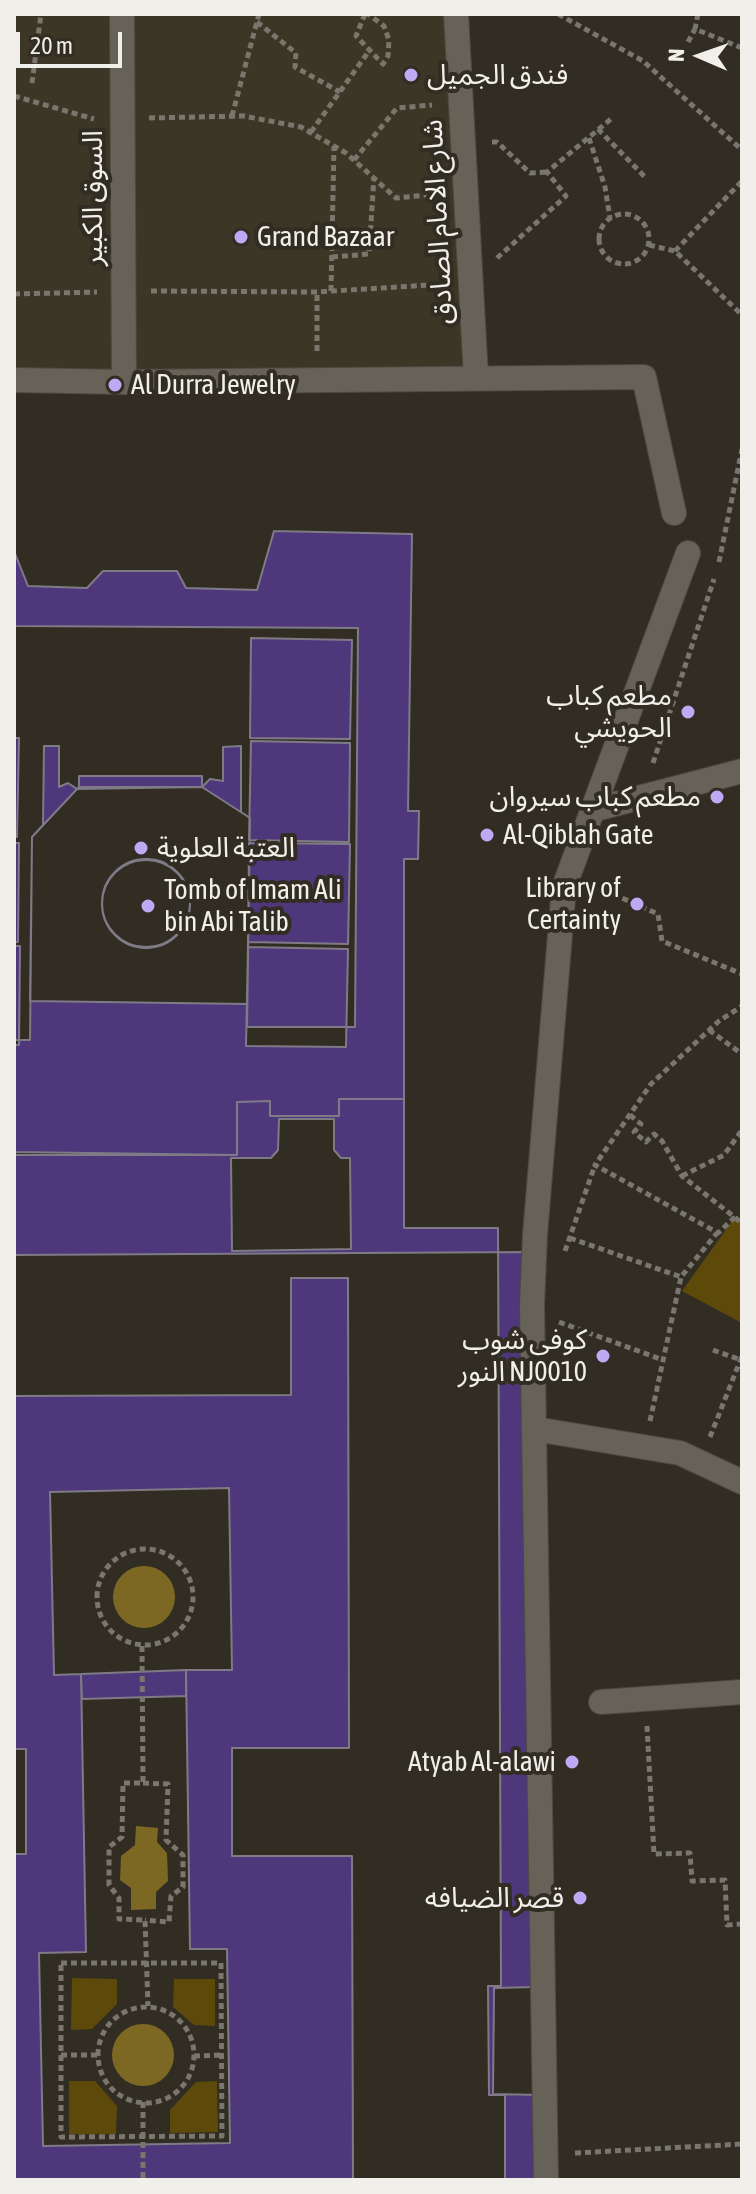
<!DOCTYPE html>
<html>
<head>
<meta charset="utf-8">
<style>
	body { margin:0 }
	#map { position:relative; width:756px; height:2194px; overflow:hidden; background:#312d23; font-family:"Asap Condensed",sans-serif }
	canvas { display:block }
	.frame { position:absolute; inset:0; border:16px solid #f1efe9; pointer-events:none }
	.north { position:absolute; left:660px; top:16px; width:80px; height:80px; -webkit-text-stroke:6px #312d23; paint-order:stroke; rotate:272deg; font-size:22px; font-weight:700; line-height:32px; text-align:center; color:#f1efe9 }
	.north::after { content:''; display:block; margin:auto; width:28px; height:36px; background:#f1efe9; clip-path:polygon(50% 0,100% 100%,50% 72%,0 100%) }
	.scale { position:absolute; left:16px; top:32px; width:106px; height:36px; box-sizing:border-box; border:4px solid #f1efe9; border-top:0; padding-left:10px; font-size:24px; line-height:28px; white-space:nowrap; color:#f1efe9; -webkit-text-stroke:6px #312d23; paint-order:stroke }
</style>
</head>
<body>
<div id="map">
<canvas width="756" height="2194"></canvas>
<div class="frame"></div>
<div class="north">N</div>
<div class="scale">20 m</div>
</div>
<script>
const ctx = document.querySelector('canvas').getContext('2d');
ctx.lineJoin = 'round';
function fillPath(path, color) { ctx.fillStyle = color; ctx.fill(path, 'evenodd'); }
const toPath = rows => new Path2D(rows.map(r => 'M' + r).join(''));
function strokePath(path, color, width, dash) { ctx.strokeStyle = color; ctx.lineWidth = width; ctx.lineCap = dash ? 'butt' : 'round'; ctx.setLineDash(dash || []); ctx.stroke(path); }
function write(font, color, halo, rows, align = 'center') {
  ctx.font = font + ' "Asap Condensed","Noto Sans Arabic",sans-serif'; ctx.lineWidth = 8; ctx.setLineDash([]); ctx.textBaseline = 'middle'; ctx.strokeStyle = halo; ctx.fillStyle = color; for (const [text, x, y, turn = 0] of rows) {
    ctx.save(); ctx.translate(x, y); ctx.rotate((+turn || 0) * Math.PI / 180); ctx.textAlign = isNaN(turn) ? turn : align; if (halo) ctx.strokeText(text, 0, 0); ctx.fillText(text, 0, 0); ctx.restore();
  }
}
const built = toPath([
	[14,14,456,14,476,378,14,380]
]);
const green = toPath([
	[735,1217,742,1223,740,1322,682,1291],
	[72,1978,117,1979,117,2004,92,2029,71,2030],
	[174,1979,215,1979,215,2026,194,2025,173,2007],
	[69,2081,95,2081,117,2106,116,2134,69,2134],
	[217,2081,218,2132,170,2133,170,2110,196,2082]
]);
const water = toPath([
	'113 1597a31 31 0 1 1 62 0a31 31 0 1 1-62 0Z',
	[136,1826,158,1828,157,1842,167,1853,168,1881,156,1892,156,1909,131,1910,131,1888,120,1880,121,1856,135,1845],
	'112 2055a31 31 0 1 1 62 0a31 31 0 1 1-62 0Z'
]);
const building = toPath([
	[274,531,412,534,408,811,419,811,418,859,404,859,404,1099,339,1099,339,1116,270,1116,270,1101,237,1102,237,1155,14,1152,14,1040,30,1040,32,837,43,825,44,746,59,746,59,787,68,783,77,789,202,787,210,779,223,781,223,747,241,746,241,812,250,818,247,1027,355,1027,358,628,14,626,14,551,28,586,87,588,103,571,177,571,186,588,257,590,274,531],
	[251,638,352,640,350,739,250,738,251,638],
	[14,738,19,738,17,837,14,837,14,738],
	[251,741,350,743,349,842,249,840,251,741],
	[79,776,202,776,202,787,79,787,79,776],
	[79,787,202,787,250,818,247,1004,30,1001,32,837,79,787],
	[14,843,19,843,18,942,14,942,14,843],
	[249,843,350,844,348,944,248,942,249,843],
	'102 903a44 44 0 1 1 88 0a44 44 0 1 1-88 0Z',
	'102 904a44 44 0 1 1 88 0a44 44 0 1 1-88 0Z',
	[14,946,20,946,19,1045,14,1045,14,946],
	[248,947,348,949,346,1047,246,1046,248,947],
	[339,1099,404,1099,404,1228,498,1228,501,1986,488,1986,489,2095,505,2095,505,2180,353,2180,352,1856,232,1856,232,1748,349,1748,348,1278,291,1278,291,1395,14,1396,14,1155,237,1155,237,1102,270,1101,270,1116,339,1116,339,1099],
	[279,1119,334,1119,334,1150,341,1158,350,1158,351,1249,232,1251,231,1158,271,1158,278,1150,279,1119],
	[531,1252,536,1987,494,1988,493,2094,541,2095,541,2180,14,2180,14,1255,531,1252],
	[229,1488,232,1670,186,1670,190,1949,227,1949,230,2143,43,2146,39,1953,86,1952,81,1674,54,1675,50,1492,229,1488],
	[186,1670,186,1696,82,1699,81,1674,186,1670],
	[14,1749,26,1749,26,1854,14,1854,14,1749]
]);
const path = toPath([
	[365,14,356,36,383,64,388,56,389,40,384,26,368,14],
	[558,14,643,61,742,150],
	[698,14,695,29,742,48],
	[257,22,296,53,295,67,340,92],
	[688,42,695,29],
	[32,83,41,14],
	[14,96,94,119],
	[232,116,259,14],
	[149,118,244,116,301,127,346,153,396,198,437,194],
	[598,129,646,178],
	[311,132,369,51],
	[589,138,605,187,610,218],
	[492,142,497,142,530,173,547,172],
	[354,160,397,108,432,105],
	[14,206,15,206],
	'599 239a25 25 0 1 1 50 0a25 25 0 1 1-50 0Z',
	[333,233,371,229],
	[649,245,675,251,742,315],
	[675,251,742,181],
	[332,257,369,254,374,177],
	[497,258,566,196,547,172,611,119],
	[151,291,317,292,445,284],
	[331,291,334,146],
	[14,294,97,292],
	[317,351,317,292],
	[719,562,742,449],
	[653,763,714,579],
	[595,886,658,914,662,941,742,974],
	[709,1030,742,1054],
	[630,1115,641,1124,634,1132,646,1142,654,1134,662,1141,682,1176,742,1223],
	[682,1176,724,1155,742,1130],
	[735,1217,718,1233,595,1165,651,1084,719,1021,742,1006],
	[570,1238,681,1277,717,1233],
	[565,1251,595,1165],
	[559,1322,663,1360],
	[713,1350,741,1360],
	[650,1421,681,1277],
	[710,1437,742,1356],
	'97 1597a48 48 0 1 1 96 0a48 48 0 1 1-96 0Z',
	[142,1646,143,1783,123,1783,122,1837,109,1847,109,1885,119,1898,119,1919,145,1920,148,2006],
	[647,1726,654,1854,690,1853,692,1881,725,1880,727,1925,742,1924],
	[143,1783,168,1784,166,1840,183,1855,183,1887,171,1896,169,1922,145,1920],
	[61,1963,221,1963,222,2136,61,2137,61,1963],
	'98 2055a48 48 0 1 1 96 0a48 48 0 1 1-96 0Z',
	[61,2055,98,2055],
	[194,2056,221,2055],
	[143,2102,143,2180],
	[575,2153,742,2144]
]);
const minor = toPath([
	[122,14,124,382],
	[456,14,476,378],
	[14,380,124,382,644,377,674,513],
	[592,810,742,771],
	[535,1429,680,1453,742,1482],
	[601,1702,742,1692],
	[546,2180,532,1305,535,1235,564,887,688,553]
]);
const markers = [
	[411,75,8,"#bea9f5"],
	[241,237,8,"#bea9f5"],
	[115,385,8,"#bea9f5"],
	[688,712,8,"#bea9f5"],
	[717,797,8,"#bea9f5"],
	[487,835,8,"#bea9f5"],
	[141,848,8,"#bea9f5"],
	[637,904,8,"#bea9f5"],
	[148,906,8,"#bea9f5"],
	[603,1356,8,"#bea9f5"],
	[572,1762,8,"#bea9f5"],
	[580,1898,8,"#bea9f5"]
];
const poiNames = [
	["فندق الجميل",427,75],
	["Grand Bazaar",257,237],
	["Al Durra Jewelry",131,385],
	["مطعم كباب",672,696,"right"],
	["الحويشي",672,728,"right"],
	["مطعم كباب سيروان",701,797,"right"],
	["Al-Qiblah Gate",503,835],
	["العتبة العلوية",157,848],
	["Library of",621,888,"right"],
	["Certainty",621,920,"right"],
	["Tomb of Imam Ali",164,890],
	["bin Abi Talib",164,922],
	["کوفی شوب",587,1340,"right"],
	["النور NJ0010",587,1372,"right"],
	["Atyab Al-alawi",556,1762,"right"],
	["قصر الضيافه",564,1898,"right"]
];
const streetNames = [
	["السوق الكبير",93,198,-90],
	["شارع الامام الصادق",438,222,-93]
];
fillPath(built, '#3b3625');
fillPath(green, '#5d4a0a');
fillPath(water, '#7d6823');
fillPath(building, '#4e377b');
strokePath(building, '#7e7b87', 2);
strokePath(minor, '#4d4a41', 26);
strokePath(path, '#79766d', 5, [6, 4]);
strokePath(minor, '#666257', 24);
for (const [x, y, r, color] of markers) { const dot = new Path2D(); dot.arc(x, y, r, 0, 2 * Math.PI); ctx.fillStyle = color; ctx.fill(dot); strokePath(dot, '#312d23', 3); }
write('28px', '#f1efe9', '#312d23', poiNames, 'left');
write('28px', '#f1efe9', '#312d23', streetNames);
</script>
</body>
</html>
